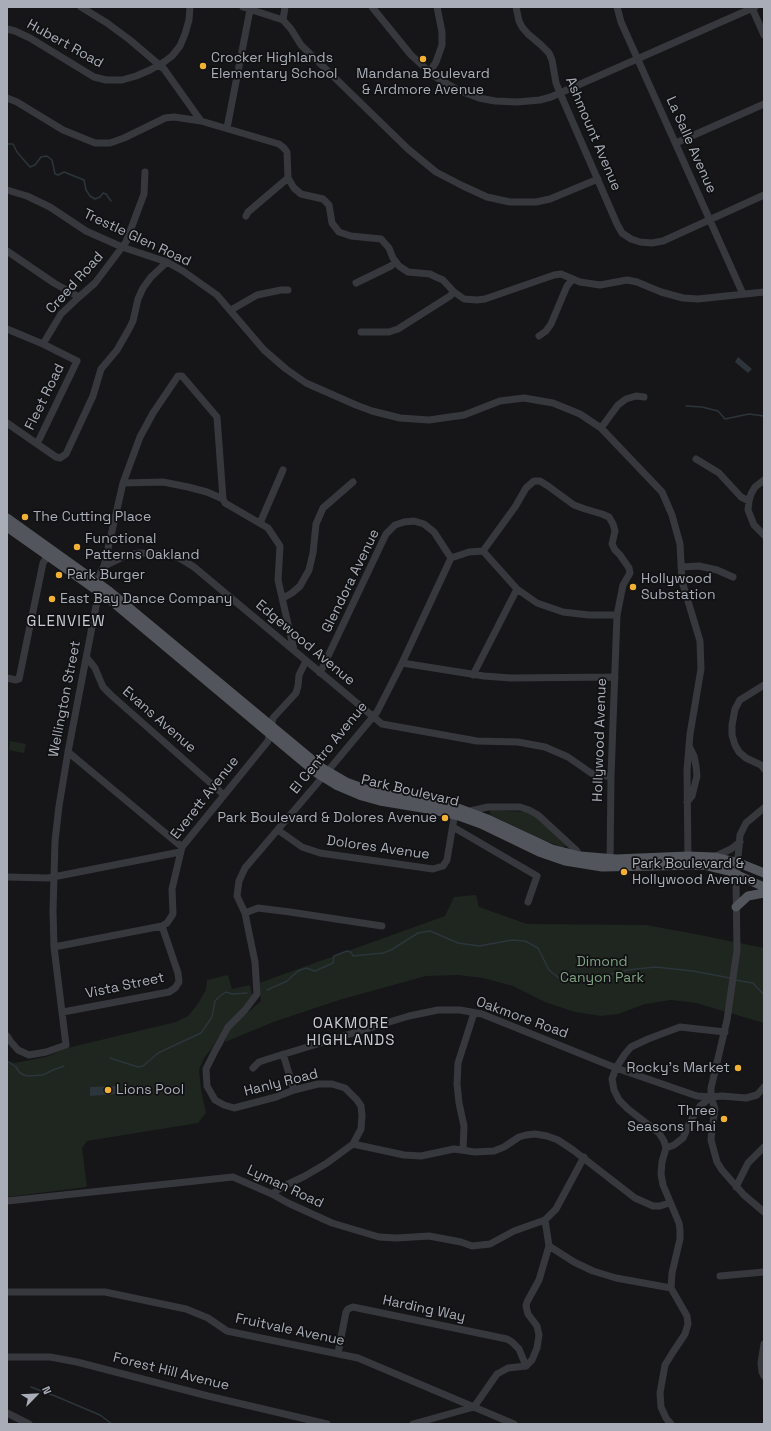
<!DOCTYPE html>
<html>
<head>
<meta charset="utf-8">
<style>
	body { margin:0 }
	#map { position:relative; width:771px; height:1431px; overflow:hidden; background:#161618; font-family:"Space Grotesk",sans-serif }
	canvas { display:block }
	.frame { position:absolute; inset:0; border:8px solid #a8adb8; pointer-events:none }
	.north { position:absolute; left:16px; top:1375px; width:40px; height:40px; -webkit-text-stroke:3px #111113; paint-order:stroke; rotate:66deg; font-size:11px; font-weight:700; line-height:16px; text-align:center; color:#a8adb8 }
	.north::after { content:''; display:block; margin:auto; width:14px; height:18px; background:#a8adb8; clip-path:polygon(50% 0,100% 100%,50% 72%,0 100%) }
</style>
</head>
<body>
<div id="map">
<canvas width="771" height="1431"></canvas>
<div class="frame"></div>
<div class="north">N</div>
</div>
<script>
const ctx = document.querySelector('canvas').getContext('2d');
ctx.lineJoin = 'round';
function fillPath(path, color) { ctx.fillStyle = color; ctx.fill(path, 'evenodd'); }
const toPath = rows => new Path2D(rows.map(r => 'M' + r).join(''));
function strokePath(path, color, width, dash) { ctx.strokeStyle = color; ctx.lineWidth = width; ctx.lineCap = dash ? 'butt' : 'round'; ctx.setLineDash(dash || []); ctx.stroke(path); }
function write(font, color, halo, rows, align = 'center') {
  ctx.font = font + ' "Space Grotesk",sans-serif'; ctx.lineWidth = 3.5; ctx.setLineDash([]); ctx.textBaseline = 'middle'; ctx.strokeStyle = halo; ctx.fillStyle = color; for (const [text, x, y, turn = 0] of rows) {
    ctx.save(); ctx.translate(x, y); ctx.rotate((+turn || 0) * Math.PI / 180); ctx.textAlign = isNaN(turn) ? turn : align; if (halo) ctx.strokeText(text, 0, 0); ctx.fillText(text, 0, 0); ctx.restore();
  }
}
const green = toPath([
	[10,741,26,744,24,753,9,750],
	[491,810,526,812,535,816,566,844,566,846,562,847,541,839,491,815,490,812],
	[476,895,479,907,527,924,646,925,700,935,764,948,764,1023,696,1003,671,1000,645,1004,618,1014,601,1016,575,1012,545,1002,513,986,483,978,458,975,426,976,339,1000,276,1021,225,1042,231,1027,261,1001,259,983,445,916,454,897],
	[228,975,232,989,250,985,253,999,225,1025,212,1048,204,1058,199,1070,201,1090,206,1113,198,1123,87,1141,82,1148,87,1187,7,1197,7,1061,15,1063,46,1057,67,1048,176,1022,188,1016,197,1005,206,990,207,980]
]);
const water = toPath([
	[738,357,752,369,748,373,735,362],
	[116,1086,117,1094,90,1096,90,1087]
]);
const stream = toPath([
	[7,144,13,144,17,152,30,167,35,165,41,157,47,156,52,160,55,174,58,175,64,172,84,180,86,190,90,196,95,199,100,197,103,193,106,194,111,201],
	[686,406,702,407,718,411,725,419,749,414,764,416],
	[735,980,753,983,764,995],
	[267,990,287,981,298,971,306,968,315,971,333,963,334,956,347,951,351,952,353,956,383,953,391,950,418,933,430,931,458,943,479,946,512,940,525,941,538,948,549,970,560,979,591,979,628,970,655,967,693,971,730,978],
	[110,1058,138,1067,143,1066,158,1053,201,1033,212,1017,215,1001,220,996,226,992,232,994,247,993],
	[7,1061,16,1067,19,1072,24,1075,28,1076,43,1075,53,1070,64,1066],
	[31,1387,55,1396,100,1415,112,1424]
]);
const minor = toPath([
	[81,7,107,23,130,40,164,69,201,121,279,144,284,148,287,152,288,178,294,188,301,194,323,199,329,205,332,223,339,232,351,236,381,239,389,248,393,258,399,266,408,272,430,274,436,277,443,280,454,292,464,299,477,300,485,299,554,275,561,274,580,282,600,285,627,280,637,282,661,292,683,298,698,299,764,292],
	[243,7,283,20],
	[285,7,283,20,291,29,301,45,408,149,436,172,463,186,487,197,510,202,536,202,550,199,598,179],
	[372,7,411,55,434,76,458,90,479,98,495,101,517,102,540,100,551,97,755,7],
	[516,7,519,21,522,27,528,34,541,45,549,53,552,60,556,83,560,93,617,224,622,233,631,239,640,242,652,243,663,241,764,195],
	[617,7,621,22,743,294],
	[752,8,764,35],
	[7,29,15,31,30,38,94,77,106,80,122,80,136,76,150,70,164,62,172,56,180,46,185,34,189,20,190,7],
	[429,73,436,62,442,45,442,32,437,7],
	[7,98,17,102,63,130,95,143,110,143,124,138,159,121,165,118,174,117,201,121],
	[227,128,250,10],
	[676,143,764,104],
	[7,190,27,196,50,207,86,231,122,247,167,262,183,271,217,295,264,350,286,369,306,383,356,405,372,411,400,418,429,420,464,415,500,401,524,398,553,403,580,414,601,428,662,492,672,515,680,544,682,581,700,641,701,669,690,734,687,770,688,861],
	[246,216,248,212,288,178],
	[7,251,54,283,79,297],
	[356,283,391,266,395,262],
	[231,310,257,295,281,290,288,290],
	[7,329,43,344,77,361,37,444],
	[361,332,389,332,398,329,450,296,454,292],
	[539,336,546,331,551,324,567,286,572,280],
	[43,344,61,314,79,297,95,283,126,242,144,194,145,172],
	[7,423,56,457,60,458,66,454,93,396,101,369,117,350,129,329,133,321,138,299,143,288,151,277,167,262],
	[601,428,618,405,626,399,636,396,644,397],
	[696,459,719,473,741,497,749,501],
	[764,480,755,487,751,494,749,501,748,510,754,525,764,535],
	[123,483,163,482,188,487,207,492,223,499],
	[260,523,283,470],
	[483,551,515,507,526,488,534,481,540,481,548,486,574,505,585,509,602,514,609,517,613,524,615,531,612,544,615,550,620,555,629,568,630,573,623,585,617,615,611,776,610,863],
	[483,551,517,589,537,603,563,612,589,615,617,615],
	[104,566,125,556,139,553,168,554,181,559,194,567,382,724,477,741,518,742,545,747,568,757,591,773,602,776,611,776],
	[681,567,699,566,717,570,733,577],
	[283,598,292,593,300,586,309,570,313,553,316,524,323,508,353,482],
	[87,658,95,668,103,687,111,695,224,795],
	[402,663,484,676,511,678,615,677],
	[320,673,386,534,395,525,404,522,414,521,424,524,434,532,451,558],
	[473,675,517,589],
	[7,678,16,680,19,679,43,563,50,552],
	[764,685,740,700,735,709,732,725,732,735,735,745,739,752,746,758,761,765,764,769],
	[68,752,182,847],
	[687,802,692,796,697,776,696,766,694,756,689,746],
	[764,808,746,823,740,835,736,881,737,950,727,1020,711,1088,711,1097,715,1109,712,1129,711,1140,717,1162,722,1170,744,1195,764,1212],
	[470,811,488,807,520,807,529,810,538,815,576,850,580,856],
	[453,827,537,876,528,902],
	[278,830,302,847,320,853,433,869,443,866,447,860,455,812],
	[714,857,731,849,740,842],
	[7,877,48,878,180,852],
	[245,913,258,908,290,912,382,926],
	[54,947,162,926,167,923,173,914,172,889,182,847,268,741,273,718,296,693,298,686,299,675,306,661],
	[63,1012,169,992,175,988,179,982,178,973,162,926],
	[7,1036,11,1042,18,1050,29,1055,46,1052,66,1045,54,947,53,911,55,841,59,806,68,752,97,601,100,573,104,566,123,483,140,437,153,413,178,376,182,376,217,417,223,499,225,503,268,528,280,546,278,580,294,650],
	[283,1054,294,1090],
	[253,1068,259,1062,268,1059,409,1016,438,1010,460,1010,482,1014,616,1068,697,1096,711,1097,722,1096,746,1098,757,1095,764,1087],
	[353,1144,361,1129,362,1115,361,1106,357,1100,345,1088,332,1084,318,1084,294,1090,276,1097,234,1108,224,1105,215,1100,207,1086,206,1069,215,1051,228,1027,245,1010,257,994,255,962,249,933,245,913,237,896,239,881,245,868,332,766,377,712,402,663,451,558,469,552,483,551],
	[666,1148,674,1145,683,1138,690,1122,700,1106,711,1097],
	[463,1150,464,1126,459,1103,457,1084,458,1063,474,1013],
	[736,1187,748,1163,764,1147],
	[272,1194,282,1187,305,1176,327,1163,353,1144,404,1155,421,1156,454,1149,475,1152,494,1151,504,1147,519,1137,526,1135,535,1134,547,1136,558,1140,573,1150,635,1198,653,1206,660,1206,669,1203],
	[7,1201,233,1177,272,1194,288,1203,332,1223,379,1237,397,1238,429,1236,461,1242,472,1246,490,1244,514,1231,545,1220,556,1209,584,1157],
	[549,1246,574,1262,593,1271,616,1278,671,1288],
	[720,1276,764,1272],
	[7,1292,105,1292,186,1309,208,1318,227,1331,358,1358,514,1424],
	[764,1344,761,1363,762,1372,764,1376],
	[338,1353,346,1312,348,1309,353,1307,507,1339,512,1342,519,1349,526,1366],
	[7,1357,50,1357,77,1362,208,1396,327,1424],
	[7,1413,29,1424],
	[413,1424,474,1407,497,1374,508,1368,526,1366,532,1360,537,1348,539,1335,537,1326,528,1314,526,1306,527,1302,539,1280,549,1246,545,1220],
	[671,1424,666,1418,661,1407,660,1393,665,1365,673,1352,685,1334,688,1324,687,1316,671,1288,672,1273,680,1239,680,1230,679,1223,663,1185,661,1174,662,1162,666,1148,664,1141,659,1133,628,1109,619,1100,614,1090,612,1079,616,1068,625,1054,631,1047,648,1039,680,1027,725,1032]
]);
const major = toPath([
	[7,518,109,591,322,768,346,782,365,789,384,794,455,807,490,820,552,849,580,856,616,859,688,856,714,857,739,863,764,873],
	[7,527,109,599,301,760,318,774,336,785,362,796,380,801,434,810,459,816,481,824,539,852,565,861,602,867,704,865,729,871,764,887],
	[736,907,748,896,764,893]
]);
const markers = [
	[423,59,4,"#f2b134"],
	[203,66,4,"#f2b134"],
	[25,517,4,"#f2b134"],
	[77,547,4,"#f2b134"],
	[59,575,4,"#f2b134"],
	[633,587,4,"#f2b134"],
	[52,599,4,"#f2b134"],
	[445,818,4,"#f2b134"],
	[624,872,4,"#f2b134"],
	[738,1068,4,"#f2b134"],
	[108,1090,4,"#f2b134"],
	[724,1119,4,"#f2b134"]
];
const streetNames = [
	["Hubert Road",65,44,29],
	["Ashmount Avenue",593,134,67],
	["La Salle Avenue",691,145,66],
	["Trestle Glen Road",137,238,25],
	["Creed Road",75,283,-48],
	["Fleet Road",45,397,-64],
	["Glendora Avenue",351,581,-64],
	["Edgewood Avenue",305,643,40],
	["Wellington Street",65,699,-79],
	["Evans Avenue",159,720,41],
	["Hollywood Avenue",600,740,-88],
	["El Centro Avenue",329,748,-51],
	["Park Boulevard",410,791,13],
	["Everett Avenue",205,798,-52],
	["Dolores Avenue",378,848,8],
	["Vista Street",125,986,-12],
	["Oakmore Road",522,1018,20],
	["Hanly Road",281,1083,-14],
	["Lyman Road",285,1187,25],
	["Harding Way",424,1309,12],
	["Fruitvale Avenue",290,1330,12],
	["Forest Hill Avenue",171,1372,14]
];
const poiNames = [
	["Crocker Highlands",211,58],
	["Elementary School",211,74],
	["Mandana Boulevard",423,74,"center"],
	["& Ardmore Avenue",423,90,"center"],
	["The Cutting Place",33,517],
	["Functional",85,539],
	["Patterns Oakland",85,555],
	["Park Burger",67,575],
	["Hollywood",641,579],
	["Substation",641,595],
	["East Bay Dance Company",60,599],
	["Park Boulevard & Dolores Avenue",437,818,"right"],
	["Park Boulevard &",632,864],
	["Hollywood Avenue",632,880],
	["Rocky's Market",730,1068,"right"],
	["Lions Pool",116,1090],
	["Three",716,1111,"right"],
	["Seasons Thai",716,1127,"right"]
];
const parkNames = [
	["Dimond",602,962],
	["Canyon Park",602,978]
];
const neighbourhoodNames = [
	["GLENVIEW",66,622],
	["OAKMORE",351,1024],
	["HIGHLANDS",351,1041]
];
fillPath(green, '#1e261f');
fillPath(water, '#2c353c');
strokePath(stream, '#2c353c', 1.5);
strokePath(minor, '#37383d', 7);
strokePath(major, '#53555c', 9);
for (const [x, y, r, color] of markers) { const dot = new Path2D(); dot.arc(x, y, r, 0, 2 * Math.PI); ctx.fillStyle = color; ctx.fill(dot); strokePath(dot, '#111113', 1.5); }
write('14px', '#a8adb8', '#111113', streetNames);
write('14px', '#a8adb8', '#111113', poiNames, 'left');
write('14px', '#7fa381', '#111113', parkNames);
ctx.letterSpacing = '1px';
write('15px', '#c9ccd4', '#111113', neighbourhoodNames);
ctx.letterSpacing = '0px';
</script>
</body>
</html>
